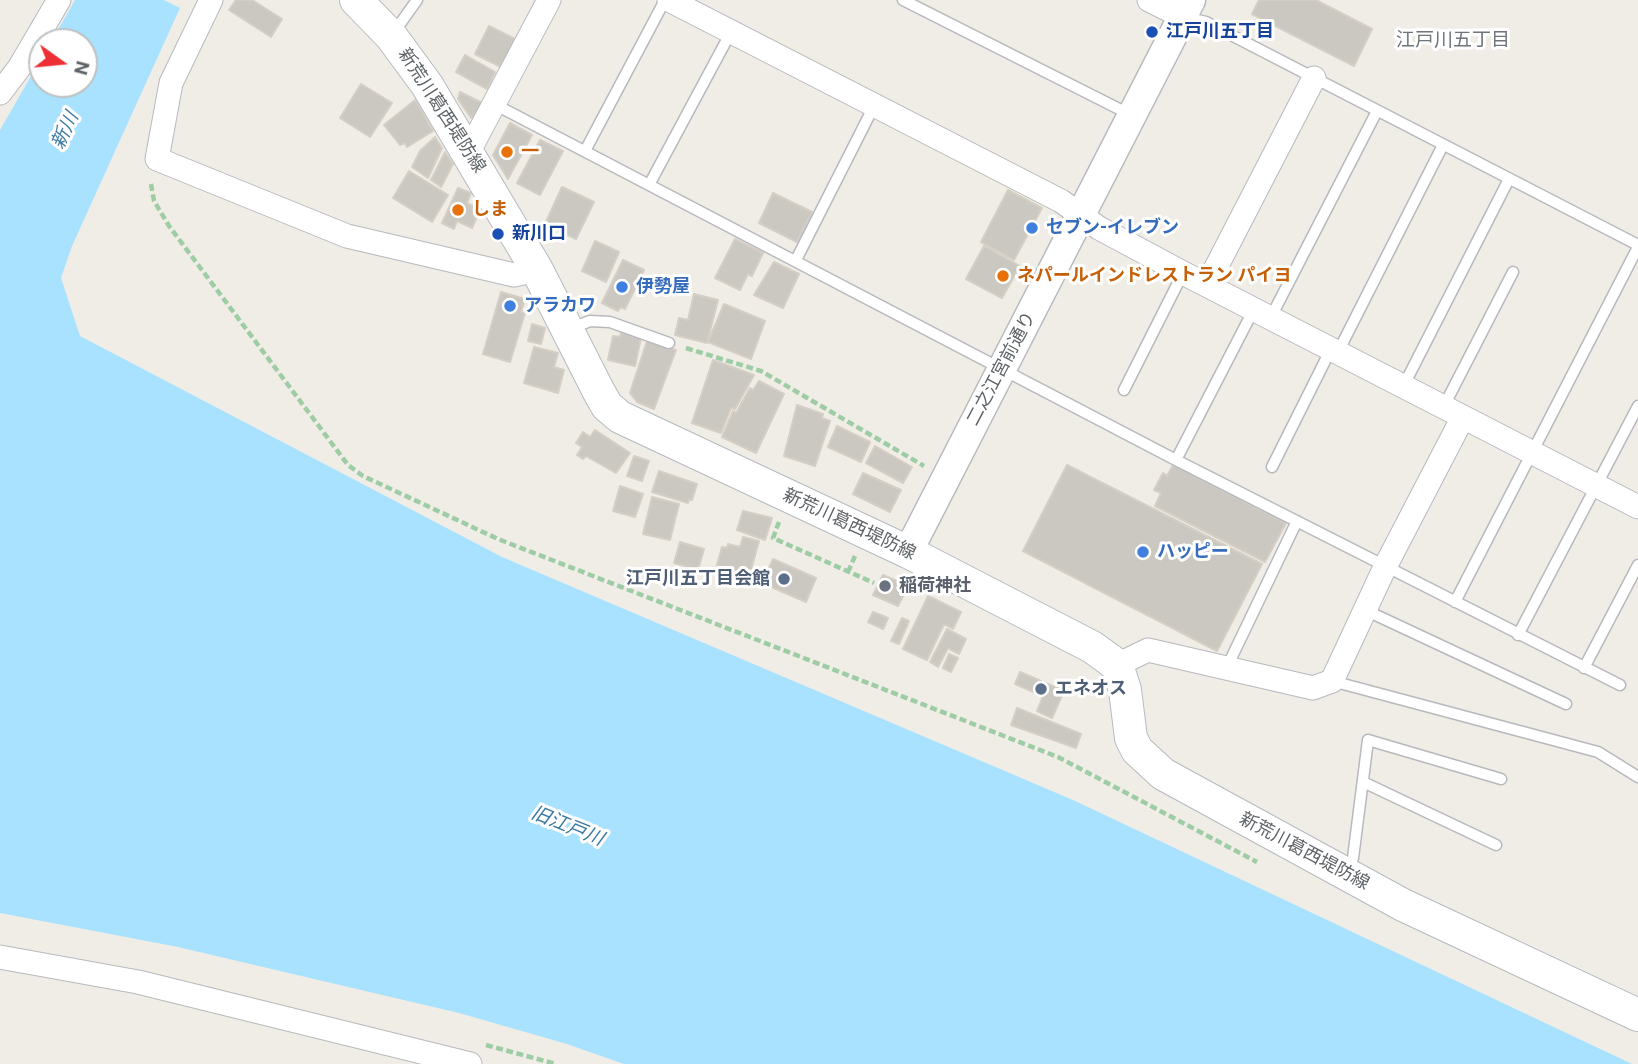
<!DOCTYPE html>
<html>
<head>
<meta charset="utf-8">
<style>
	body { margin:0 }
	#map { position:relative; width:1638px; height:1064px; overflow:hidden; background:#f0ede6; font-family:Roboto,sans-serif }
	canvas { display:block }
	.north { position:absolute; left:28px; top:28px; width:70px; height:70px; box-sizing:border-box; background:#fff; border:2px solid #bfc1c2; border-radius:50%; rotate:105deg; font-size:19px; font-weight:700; line-height:28px; text-align:center; color:#5e6367 }
	.north::after { content:''; display:block; margin:auto; width:24px; height:32px; background:#ed3036; clip-path:polygon(50% 0,100% 100%,50% 72%,0 100%) }
</style>
</head>
<body>
<div id="map">
<canvas width="1638" height="1064"></canvas>
<div class="north">N</div>
</div>
<script>
const ctx = document.querySelector('canvas').getContext('2d');
ctx.lineJoin = 'round';
function fillPath(path, color) { ctx.fillStyle = color; ctx.fill(path, 'evenodd'); }
const toPath = rows => new Path2D(rows.map(r => 'M' + r).join(''));
function strokePath(path, color, width, dash) { ctx.strokeStyle = color; ctx.lineWidth = width; ctx.lineCap = dash ? 'butt' : 'round'; ctx.setLineDash(dash || []); ctx.stroke(path); }
function write(font, color, halo, rows, align = 'center') {
  ctx.font = font + ' Roboto,"Noto Sans JP",sans-serif'; ctx.lineWidth = 6; ctx.setLineDash([]); ctx.textBaseline = 'middle'; ctx.strokeStyle = halo; ctx.fillStyle = color; for (const [text, x, y, turn = 0] of rows) {
    ctx.save(); ctx.translate(x, y); ctx.rotate((+turn || 0) * Math.PI / 180); ctx.textAlign = isNaN(turn) ? turn : align; if (halo) ctx.strokeText(text, 0, 0); ctx.fillText(text, 0, 0); ctx.restore();
  }
}
const water = toPath([
	[75,0,164,0,180,8,72,246,61,278,80,336,502,557,1073,800,1632,1064,624,1064,567,1044,459,1013,178,947,0,913,0,130,42,57,42,84,84,84,84,42,51,42]
]);
const building = toPath([
	[236,0,252,0,282,19,271,37,229,10,236,0],
	[1259,0,1316,0,1372,29,1354,66,1252,14,1259,0],
	[489,26,519,41,505,69,475,54,489,26],
	[465,55,495,72,487,89,456,72,465,55],
	[361,84,392,103,370,137,340,118,361,84],
	[460,92,484,104,482,110,471,118,458,99,460,92],
	[415,100,433,131,407,147,405,143,400,145,384,125,415,100],
	[510,123,532,135,508,179,493,155,510,123],
	[435,137,442,148,428,178,412,167,420,151,435,137],
	[540,140,563,151,540,195,517,183,540,140],
	[445,152,453,164,441,187,431,180,445,152],
	[409,171,448,195,432,222,393,198,409,171],
	[562,187,594,202,576,239,545,224,562,187],
	[458,188,471,193,467,203,480,210,472,228,457,221,454,229,442,223,458,188],
	[1008,190,1042,208,1014,260,981,242,1008,190],
	[773,193,812,212,797,242,759,223,773,193],
	[735,239,763,253,752,276,748,274,740,290,715,278,735,239],
	[595,241,619,252,606,282,582,271,595,241],
	[984,246,1020,266,1002,298,966,279,984,246],
	[623,260,644,270,625,309,621,307,618,311,602,303,623,260],
	[774,262,799,274,783,308,754,295,774,262],
	[501,292,525,299,521,312,525,313,510,362,483,354,501,292],
	[694,294,718,300,707,343,675,335,679,318,688,320,694,294],
	[724,304,765,321,751,359,708,342,724,304],
	[532,324,545,328,541,344,528,341,532,324],
	[621,333,641,338,635,366,608,360,613,336,620,337,621,333],
	[647,341,676,350,654,409,637,402,630,393,647,341],
	[534,347,558,353,554,367,564,370,558,393,524,383,534,347],
	[713,360,754,375,735,409,731,408,721,433,692,423,713,360],
	[759,381,784,394,756,453,722,437,733,411,736,413,750,388,753,390,759,381],
	[797,405,823,414,822,418,830,421,815,466,784,456,797,405],
	[837,426,870,442,861,462,828,447,837,426],
	[595,430,630,453,616,473,586,456,583,459,577,455,582,447,576,443,583,432,590,437,595,430],
	[875,446,912,467,903,483,866,463,875,446],
	[634,456,649,461,642,481,627,476,634,456],
	[1067,465,1262,564,1217,651,1023,551,1067,465],
	[1173,465,1286,523,1265,562,1155,506,1161,493,1154,490,1163,473,1167,476,1173,465],
	[659,471,697,484,692,500,689,499,688,503,652,492,659,471],
	[863,473,901,490,890,512,853,494,863,473],
	[620,486,643,494,635,517,613,511,620,486],
	[652,497,679,504,670,540,643,534,652,497],
	[743,511,772,518,765,540,737,530,743,511],
	[743,537,759,541,748,581,715,572,722,547,727,548,728,544,740,547,743,537],
	[680,542,704,549,698,570,674,563,680,542],
	[773,559,816,578,806,602,762,583,773,559],
	[883,575,908,586,898,606,873,595,883,575],
	[928,596,961,612,953,629,944,624,927,660,903,649,928,596],
	[873,612,888,618,883,629,868,622,873,612],
	[902,618,909,621,899,644,891,641,902,618],
	[947,629,966,639,959,654,948,648,938,667,930,662,947,629],
	[949,654,958,658,951,672,943,668,949,654],
	[1020,672,1064,691,1052,718,1037,711,1043,696,1015,684,1020,672],
	[1017,708,1081,734,1076,748,1011,725,1017,708]
]);
const path = toPath([
	[151,184,154,201,169,226,348,465,363,476,498,539,1058,757,1257,862],
	[686,348,761,371,924,466],
	[779,522,773,538,874,583],
	[848,572,855,556],
	[486,1045,556,1064]
]);
const service = toPath([
	[903,0,1131,115],
	[1184,17,1206,22,1638,245],
	[392,35,417,0],
	[494,104,1176,460,1620,685],
	[585,151,665,0],
	[649,185,731,32],
	[796,260,874,106],
	[1271,317,1377,111],
	[570,329,590,321,610,322,669,343],
	[1338,352,1443,145],
	[1404,385,1509,179],
	[1124,390,1183,273],
	[1444,406,1513,272],
	[1176,460,1254,309],
	[1272,467,1331,349],
	[1455,602,1638,247],
	[1365,610,1566,704],
	[1518,635,1638,406],
	[1227,667,1297,521],
	[1584,668,1638,565],
	[1332,681,1598,752,1638,777],
	[1363,782,1496,845],
	[1348,873,1353,858,1368,740,1501,779]
]);
const minor = toPath([
	[211,0,171,83,157,159,347,236,514,275,537,270],
	[669,0,1061,201,1099,228,1183,273,1638,507],
	[1149,0,1183,17],
	[0,93,19,68,59,0],
	[468,153,549,0],
	[1207,285,1314,78],
	[1117,665,1148,650,1313,688,1332,681,1385,567,1463,417],
	[0,957,138,982,470,1064]
]);
const tertiary = toPath([
	[908,552,1191,0]
]);
const secondary = toPath([
	[356,0,391,36,427,85,537,270,599,392,607,406,620,417,908,552,1092,647,1117,665,1125,690,1131,738,1137,750,1163,774,1403,905,1638,1015]
]);
const markers = [
	[1152,32,7,"#1a4fb4"],
	[507,152,7,"#e8710a"],
	[458,210,7,"#e8710a"],
	[1032,228,7,"#3f7fe0"],
	[498,234,7,"#1a4fb4"],
	[1003,276,7,"#e8710a"],
	[622,287,7,"#3f7fe0"],
	[510,306,7,"#3f7fe0"],
	[1143,552,7,"#3f7fe0"],
	[784,579,7,"#5c6f8a"],
	[885,586,7,"#6b7280"],
	[1041,689,7,"#5c6f8a"]
];
const transitNames = [
	["江戸川五丁目",1166,32],
	["新川口",512,234]
];
const streetNames = [
	["新荒川葛西堤防線",441,111,57],
	["二之江宮前通り",1002,369,-62],
	["新荒川葛西堤防線",849,525,25],
	["新荒川葛西堤防線",1304,852,28]
];
const foodNames = [
	["一",521,152],
	["しま",472,210],
	["ネパールインドレストラン パイヨ",1017,276]
];
const shopNames = [
	["セブン-イレブン",1046,228],
	["伊勢屋",636,287],
	["アラカワ",524,306],
	["ハッピー",1157,552]
];
const serviceNames = [
	["江戸川五丁目会館",770,579],
	["エネオス",1055,689,"left"]
];
const worshipNames = [
	["稲荷神社",899,586]
];
const neighbourhoodNames = [
	["江戸川五丁目",1453,41]
];
const waterNames = [
	["新川",66,131,-65],
	["旧江戸川",567,827,22]
];
fillPath(water, '#a8e2ff');
fillPath(building, '#cbc8c2');
strokePath(building, '#d5cec4', 2);
strokePath(service, '#b7b9bd', 13);
strokePath(minor, '#b7b9bd', 25);
strokePath(tertiary, '#b7b9bd', 31);
strokePath(secondary, '#b5babe', 34);
strokePath(path, '#9dcca5', 4.5, [7, 3.5]);
strokePath(service, '#fff', 10);
strokePath(minor, '#fff', 23);
strokePath(tertiary, '#fff', 28);
strokePath(secondary, '#fff', 32);
for (const [x, y, r, color] of markers) { const dot = new Path2D(); dot.arc(x, y, r, 0, 2 * Math.PI); ctx.fillStyle = color; ctx.fill(dot); strokePath(dot, '#fff', 2.5); }
write('bold 18px', '#164399', '#fff', transitNames, 'left');
write('18px', '#5e6367', '#fff', streetNames);
write('bold 18px', '#c56008', '#fff', foodNames, 'left');
write('bold 18px', '#366cbe', '#fff', shopNames, 'left');
write('bold 18px', '#4e5e75', '#fff', serviceNames, 'right');
write('bold 18px', '#5b616d', '#fff', worshipNames, 'left');
write('19px', '#6f7579', '#fff', neighbourhoodNames);
write('italic 19px', '#3b79a2', '#fff', waterNames);
</script>
</body>
</html>
